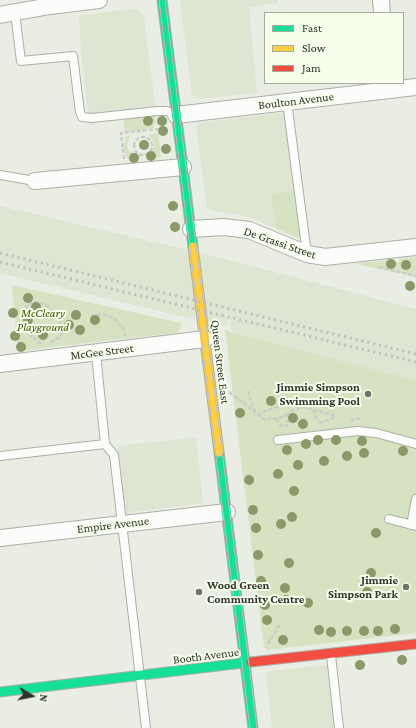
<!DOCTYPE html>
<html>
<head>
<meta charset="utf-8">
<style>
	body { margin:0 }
	#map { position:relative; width:416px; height:728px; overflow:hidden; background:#e9ede3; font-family:"Crimson Pro",serif }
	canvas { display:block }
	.legend { position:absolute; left:264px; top:12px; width:140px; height:72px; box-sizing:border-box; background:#f7feec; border:1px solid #a7ac9f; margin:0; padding:5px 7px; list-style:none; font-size:12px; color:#30322b }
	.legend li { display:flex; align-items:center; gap:8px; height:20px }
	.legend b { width:20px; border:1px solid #a7ac9f }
	.north { position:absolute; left:12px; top:676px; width:40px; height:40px; -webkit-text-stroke:3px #f7feec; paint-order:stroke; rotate:100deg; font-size:11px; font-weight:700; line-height:16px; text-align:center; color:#30322b }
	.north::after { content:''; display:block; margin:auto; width:14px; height:18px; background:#30322b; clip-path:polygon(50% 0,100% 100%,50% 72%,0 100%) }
</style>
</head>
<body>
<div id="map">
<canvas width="416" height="728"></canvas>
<ul class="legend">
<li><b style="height:5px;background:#16e098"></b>Fast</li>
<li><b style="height:5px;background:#ffcf43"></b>Slow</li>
<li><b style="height:5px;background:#f24e42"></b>Jam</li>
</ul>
<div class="north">N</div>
</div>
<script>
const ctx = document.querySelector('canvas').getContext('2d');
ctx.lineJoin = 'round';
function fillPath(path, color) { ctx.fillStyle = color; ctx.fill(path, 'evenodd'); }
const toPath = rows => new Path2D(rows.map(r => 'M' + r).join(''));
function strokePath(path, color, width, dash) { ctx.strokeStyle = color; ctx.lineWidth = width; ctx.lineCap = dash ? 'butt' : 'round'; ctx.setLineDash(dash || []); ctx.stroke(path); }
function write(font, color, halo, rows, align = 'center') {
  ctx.font = font + ' "Crimson Pro",serif'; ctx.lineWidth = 4; ctx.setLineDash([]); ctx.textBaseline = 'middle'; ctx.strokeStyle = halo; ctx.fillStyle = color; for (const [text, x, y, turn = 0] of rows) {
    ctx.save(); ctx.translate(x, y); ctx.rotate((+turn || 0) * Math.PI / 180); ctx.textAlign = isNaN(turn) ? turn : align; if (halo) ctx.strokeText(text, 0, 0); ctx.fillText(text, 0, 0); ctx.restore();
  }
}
const built = toPath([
	[180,0,278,0,278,3,249,7,257,93,199,99,192,95],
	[132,9,138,9,144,17,156,113,89,121,81,52,79,16],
	[292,112,303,240,252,218,234,214,219,212,207,208,196,127,199,123],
	[0,206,217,257,416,309,416,380,232,333,224,302,228,326,180,316,0,273],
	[196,437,203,503,125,513,118,446],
	[336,664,343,728,272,728,266,674,270,671]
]);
const green = toPath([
	[155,113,156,124,154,124,154,128,125,132,123,117],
	[158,133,161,157,147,159,147,156,151,153,153,149,154,144,153,140,149,136,151,134],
	[131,135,128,141,127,146,129,151,141,156,138,159,128,159,124,151,123,147,126,136],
	[297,191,303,240,277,229,271,194],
	[416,257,416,277,401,273,360,265,358,263,395,260,395,262,399,262,399,259],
	[12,285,181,323,180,328,178,332,173,333,18,351],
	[225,329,232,333,416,380,416,633,268,650,264,647]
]);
const path = toPath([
	'134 146a9 9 0 1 1 18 0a9 9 0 1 1-18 0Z',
	[124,159,121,133,160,129],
	[379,267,416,276],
	[91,316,101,314,109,316,117,321,125,331,125,336],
	[51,342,61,336,60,319,65,314],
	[41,344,37,341,30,334,25,325,24,315,27,304,35,302,44,304,49,308,60,319],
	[249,391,249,396,255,411],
	[229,392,265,420,271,418,277,419,286,415,289,423,287,426,280,425,277,419],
	[313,410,317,419,322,424],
	[286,415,293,410,303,407,334,415,335,417,321,423],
	[258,416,265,411,286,404,286,400],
	[351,421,355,418,361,419],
	[268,644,280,624]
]);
const lane = toPath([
	[15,13,21,61,73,56,80,112,82,117,92,118,158,111,167,111,174,114],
	[287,102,307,254],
	[0,175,35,181],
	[96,353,105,444,114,455,146,728],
	[278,440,358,431,376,433,416,444],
	[0,456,105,444],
	[389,519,416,526],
	[411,525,416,499],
	[331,655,339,728]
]);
const street = toPath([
	[381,0,382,13],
	[0,15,50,6,99,0],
	[176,115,416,87],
	[35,181,183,167],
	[191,229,224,227,249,230,307,254,325,257,416,247],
	[0,364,205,339],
	[0,538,227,512]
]);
const fast = toPath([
	[162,0,193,247],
	[219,452,253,728],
	[0,692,251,662]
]);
const slow = toPath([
	[193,247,219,452]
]);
const jam = toPath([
	[251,662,416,644]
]);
const tram = toPath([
	[159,0,250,728],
	[165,0,257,728]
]);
const rail = toPath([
	[0,253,416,354],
	[0,262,416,362]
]);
const trees = [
	[148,121],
	[162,121],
	[163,131],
	[144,145],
	[166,149],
	[151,156],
	[134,158],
	[173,206],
	[175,227],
	[391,264],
	[406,265],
	[410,286],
	[28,298],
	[36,307],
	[13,313],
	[76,315],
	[28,320],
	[95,320],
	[69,325],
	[80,330],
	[43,335],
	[15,336],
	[21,347],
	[271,401],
	[240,413],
	[293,418],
	[303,424],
	[318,440],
	[336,440],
	[362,441],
	[306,444],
	[287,450],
	[403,451],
	[364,453],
	[347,456],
	[324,461],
	[298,465],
	[278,474],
	[249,480],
	[294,491],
	[253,510],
	[292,517],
	[281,524],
	[256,528],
	[376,533],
	[258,555],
	[289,563],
	[371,573],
	[261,581],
	[285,588],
	[367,592],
	[286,600],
	[308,603],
	[265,605],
	[267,620],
	[395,629],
	[319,630],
	[347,631],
	[364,631],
	[378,631],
	[331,632],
	[283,640],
	[402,660],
	[360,665]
];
const markers = [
	[368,394,4,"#71736b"],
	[406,587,4,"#71736b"],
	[199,592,4,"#71736b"]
];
const streetNames = [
	["Boulton Avenue",296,101,-7],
	["De Grassi Street",280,243,19],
	["McGee Street",102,352,-7],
	["Queen Street East",220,362,83],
	["Empire Avenue",113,525,-7],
	["Booth Avenue",206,656,-7]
];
const parkNames = [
	["McCleary",43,313],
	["Playground",43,327]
];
const poiNames = [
	["Jimmie Simpson",360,387],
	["Swimming Pool",360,401],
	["Jimmie",398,580],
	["Simpson Park",398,594],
	["Wood Green",207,585,"left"],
	["Community Centre",207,599,"left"]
];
fillPath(built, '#dee5d2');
fillPath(green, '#d6e2c1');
strokePath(lane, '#acafa7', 10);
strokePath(street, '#acafa7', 18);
strokePath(fast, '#acafa7', 11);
strokePath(slow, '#acafa7', 11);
strokePath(jam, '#acafa7', 11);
strokePath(path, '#cbccc8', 2.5, [4, 2]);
strokePath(lane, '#fcfcfb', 8);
strokePath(street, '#fcfcfb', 16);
strokePath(fast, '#16e098', 9);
strokePath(slow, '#ffcf43', 9);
strokePath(jam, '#f24e42', 9);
strokePath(tram, '#bebebc', 1);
strokePath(rail, '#bebebc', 3, [2, 4]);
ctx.fillStyle = '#8b9867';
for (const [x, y] of trees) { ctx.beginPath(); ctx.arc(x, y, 5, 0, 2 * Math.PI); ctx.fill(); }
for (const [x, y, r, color] of markers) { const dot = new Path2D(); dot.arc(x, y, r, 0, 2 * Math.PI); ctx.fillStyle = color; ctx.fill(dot); strokePath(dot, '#f7feec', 1.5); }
write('12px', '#30322b', '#f7feec', streetNames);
write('italic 12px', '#3e5301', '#f7feec', parkNames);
write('bold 12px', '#30322b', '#f7feec', poiNames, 'right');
</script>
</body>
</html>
